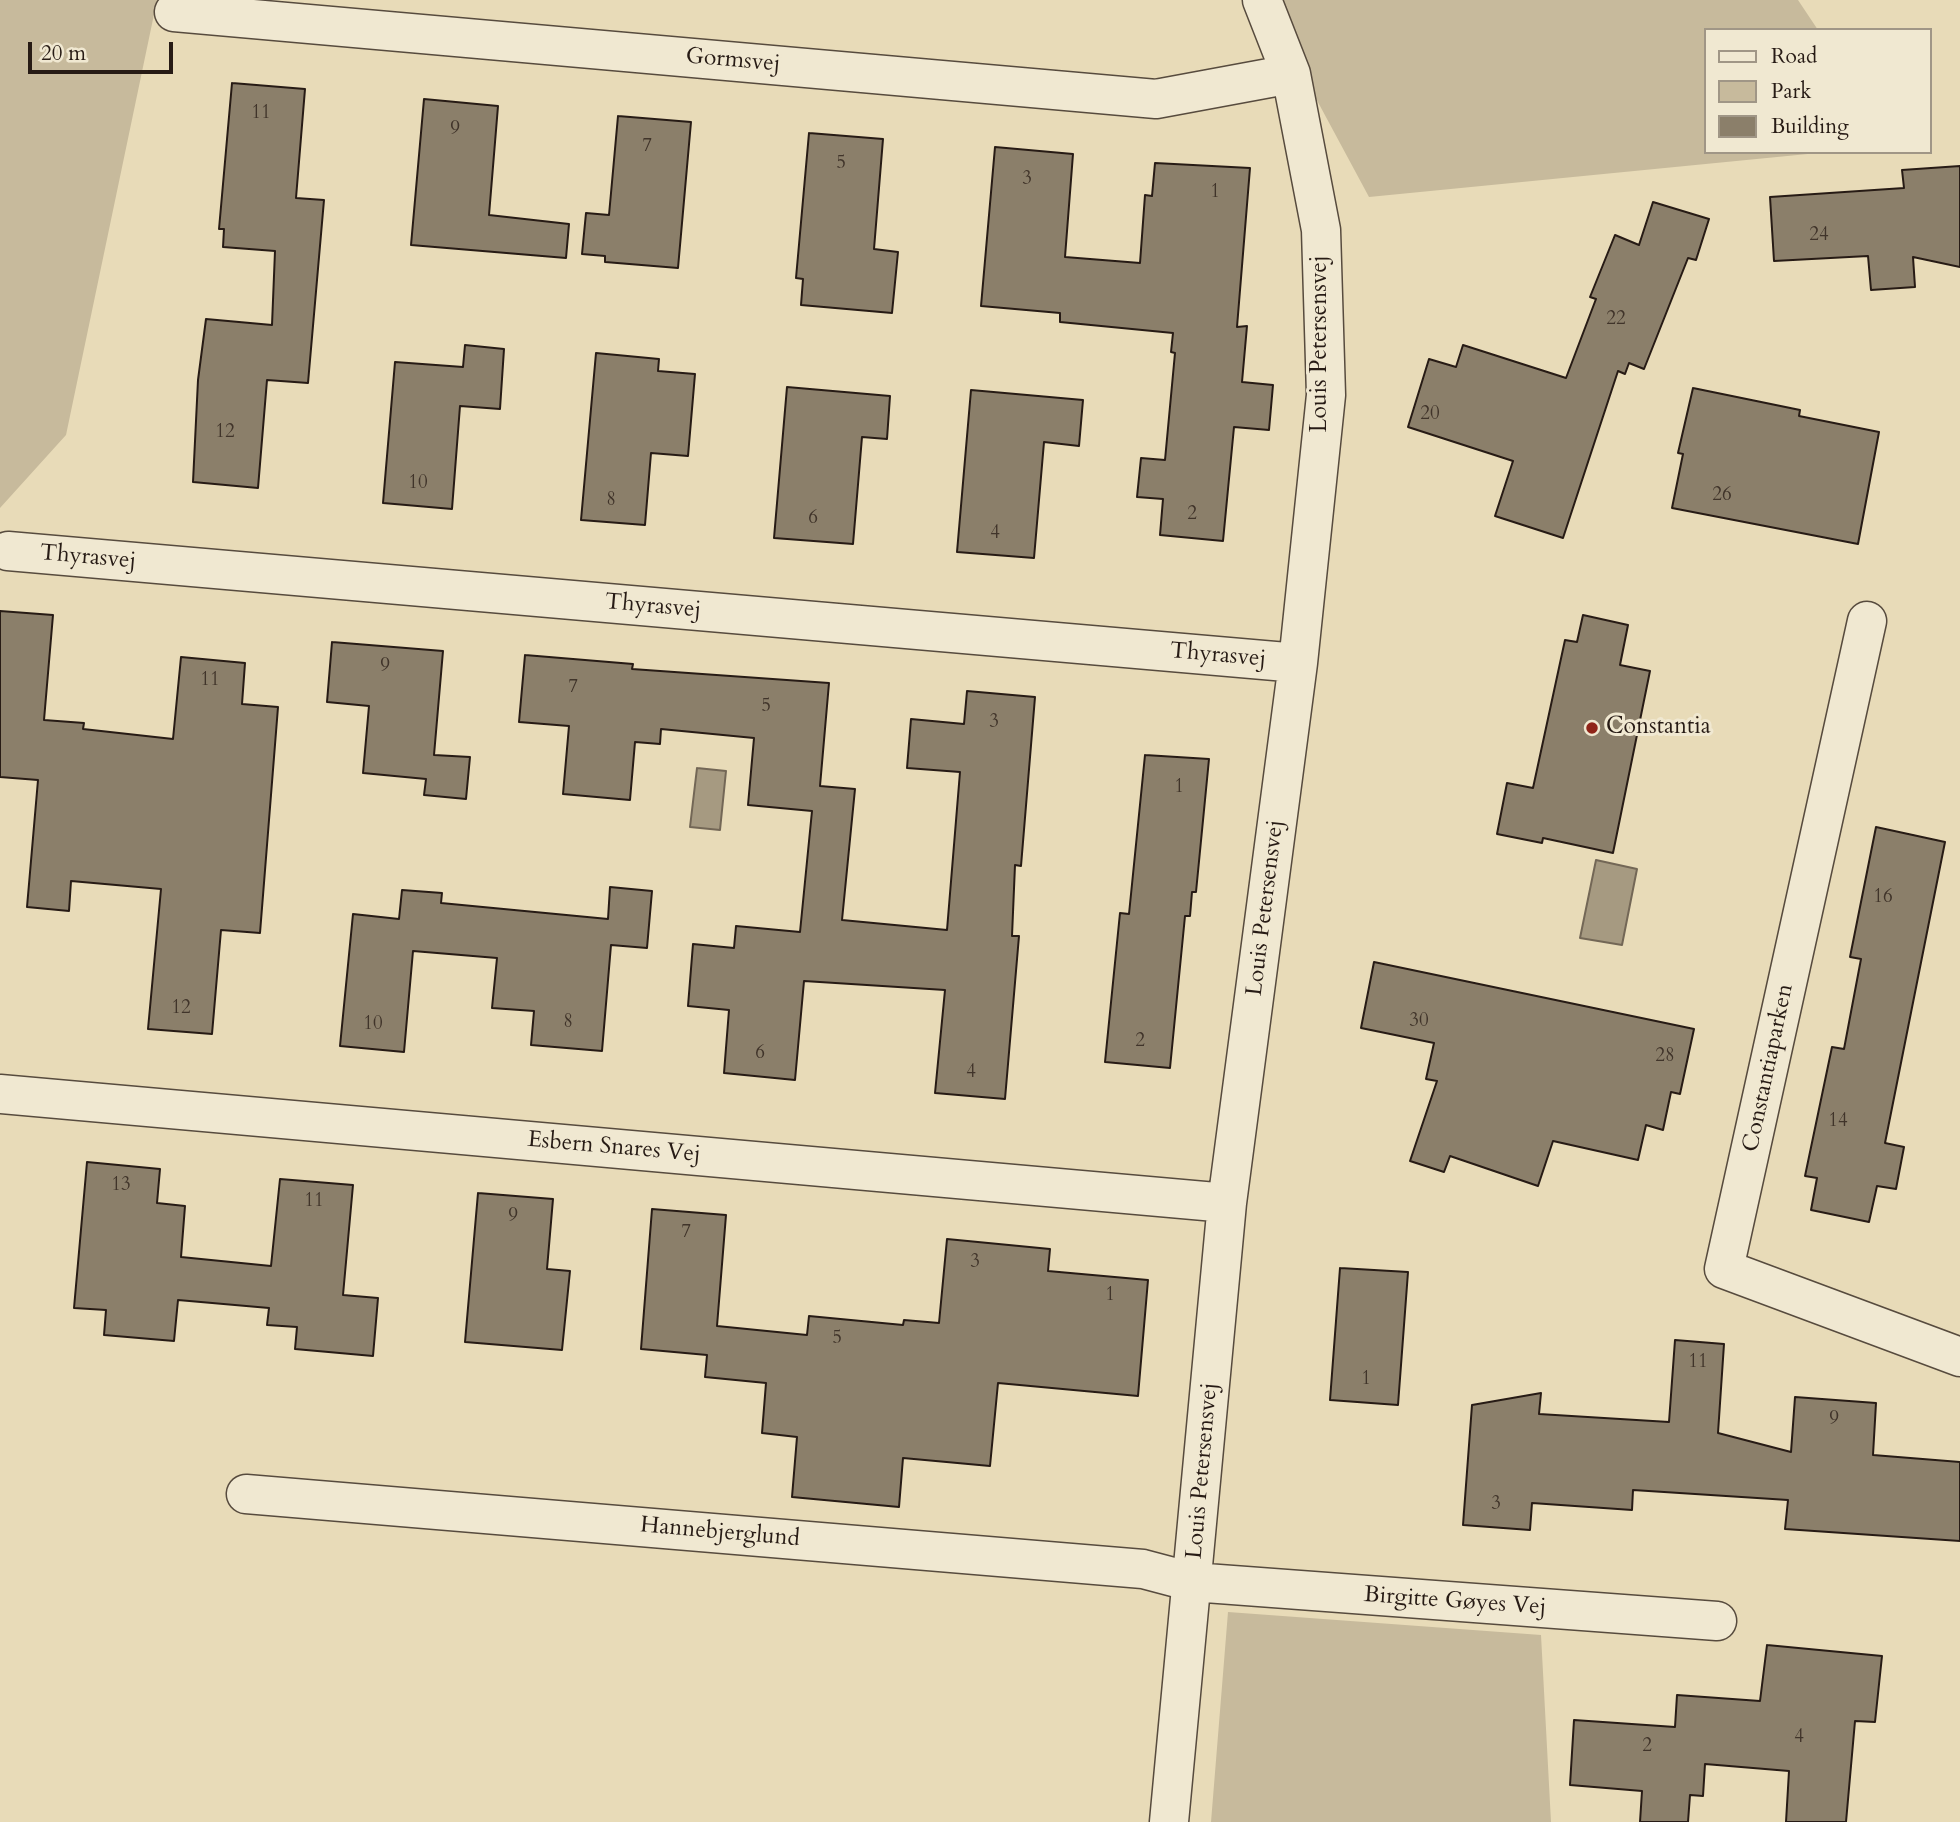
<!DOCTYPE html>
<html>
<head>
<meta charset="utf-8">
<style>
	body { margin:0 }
	#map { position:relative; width:1960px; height:1822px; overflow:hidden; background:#e8dbb8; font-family:Cardo,serif }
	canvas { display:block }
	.legend { position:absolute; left:1704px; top:28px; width:228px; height:126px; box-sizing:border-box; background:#f0e8d1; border:2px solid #a09686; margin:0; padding:9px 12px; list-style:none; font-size:21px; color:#271b15 }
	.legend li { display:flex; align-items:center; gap:14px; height:35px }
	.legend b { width:35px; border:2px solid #a09686 }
	.scale { position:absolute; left:28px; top:42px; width:145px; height:32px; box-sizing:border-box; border:4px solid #271b15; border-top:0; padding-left:9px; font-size:21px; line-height:24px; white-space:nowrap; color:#271b15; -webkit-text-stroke:5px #f0e8d1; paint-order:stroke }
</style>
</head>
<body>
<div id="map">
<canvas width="1960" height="1822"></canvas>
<ul class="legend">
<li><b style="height:9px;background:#f0e8d1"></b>Road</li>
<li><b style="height:19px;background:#c7ba9c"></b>Park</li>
<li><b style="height:19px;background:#8b7f6a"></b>Building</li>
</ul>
<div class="scale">20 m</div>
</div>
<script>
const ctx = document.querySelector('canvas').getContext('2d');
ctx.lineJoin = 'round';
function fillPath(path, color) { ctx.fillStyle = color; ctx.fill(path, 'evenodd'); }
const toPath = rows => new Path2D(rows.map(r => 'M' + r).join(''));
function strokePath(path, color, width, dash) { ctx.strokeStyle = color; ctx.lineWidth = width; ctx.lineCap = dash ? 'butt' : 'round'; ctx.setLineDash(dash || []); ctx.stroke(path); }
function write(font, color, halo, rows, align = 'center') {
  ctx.font = font + ' Cardo,serif'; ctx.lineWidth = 6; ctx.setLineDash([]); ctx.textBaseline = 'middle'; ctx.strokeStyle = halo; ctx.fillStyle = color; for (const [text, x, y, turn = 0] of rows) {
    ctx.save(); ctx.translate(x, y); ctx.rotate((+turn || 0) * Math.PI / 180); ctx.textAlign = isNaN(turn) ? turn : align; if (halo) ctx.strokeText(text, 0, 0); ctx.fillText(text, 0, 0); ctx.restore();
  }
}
const green = toPath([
	[0,0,157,0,66,435,0,508],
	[1263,0,1798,0,1818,30,1706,30,1706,152,1828,152,1369,197],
	[1228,1612,1541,1635,1551,1822,1211,1822]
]);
const water = toPath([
	[697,768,726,771,720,830,690,827,697,768],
	[1596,860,1637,869,1622,945,1580,938,1596,860]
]);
const building = toPath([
	[232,83,305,89,296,198,324,200,308,383,267,380,258,488,193,482,198,380,206,319,272,325,275,251,223,247,224,229,219,229,232,83],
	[424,99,498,106,489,215,569,224,566,258,411,245,424,99],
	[618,116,691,122,678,268,605,262,605,256,582,254,586,213,609,215,618,116],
	[809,133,883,139,874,249,898,252,892,313,801,305,803,279,796,278,809,133],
	[995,147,1073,154,1065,257,1140,263,1145,195,1152,196,1155,163,1250,168,1237,327,1247,326,1242,382,1273,385,1269,430,1234,427,1223,541,1160,535,1163,499,1137,497,1141,458,1165,460,1175,353,1171,352,1173,333,1060,322,1060,313,981,306,995,147],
	[1960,166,1960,267,1913,257,1915,287,1871,290,1868,256,1774,261,1770,197,1904,188,1902,170,1960,166],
	[1653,202,1709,219,1696,260,1688,258,1644,369,1629,363,1625,374,1618,371,1563,538,1495,516,1513,461,1408,427,1429,359,1456,367,1463,345,1566,378,1596,299,1590,297,1615,235,1639,245,1653,202],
	[465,345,504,349,500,409,460,406,452,509,383,503,395,362,463,367,465,345],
	[596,353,659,359,658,371,695,374,688,456,651,453,645,525,581,520,596,353],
	[787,387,890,396,887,439,862,437,853,544,774,538,787,387],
	[1693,388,1800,410,1799,416,1879,432,1858,544,1672,508,1683,454,1678,453,1693,388],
	[971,390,1083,400,1079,446,1044,442,1034,558,957,552,971,390],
	[0,611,53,615,44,720,84,723,83,729,173,739,181,657,245,663,242,704,278,707,260,933,221,930,212,1034,148,1029,161,889,71,881,69,911,27,907,38,780,0,777,0,611],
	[1583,615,1628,625,1620,665,1650,671,1613,853,1543,838,1542,843,1497,834,1507,783,1533,788,1565,640,1577,642,1583,615],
	[332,642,443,651,434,755,470,757,466,799,424,795,426,779,363,773,369,706,327,702,332,642],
	[525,655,633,664,632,669,829,683,820,786,855,789,842,920,947,930,960,772,907,768,911,719,964,724,967,691,1035,697,1021,866,1015,865,1012,936,1019,936,1005,1099,935,1093,945,990,804,981,795,1080,724,1073,729,1010,688,1006,693,944,734,948,736,926,800,932,812,811,748,805,754,738,661,729,660,744,635,742,630,800,563,794,569,726,519,722,525,655],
	[1145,755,1209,759,1196,892,1192,892,1190,916,1185,916,1170,1068,1105,1062,1120,913,1129,914,1145,755],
	[1876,827,1945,842,1885,1143,1904,1147,1896,1189,1877,1186,1869,1222,1811,1210,1817,1178,1805,1176,1832,1047,1844,1049,1861,959,1850,957,1876,827],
	[610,887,652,891,647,948,611,945,602,1051,531,1045,534,1011,492,1008,497,958,413,951,404,1052,340,1046,353,914,399,919,402,890,442,893,441,903,608,919,610,887],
	[1374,962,1694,1029,1680,1094,1671,1092,1663,1130,1646,1125,1638,1160,1553,1141,1538,1186,1450,1156,1444,1172,1410,1161,1437,1081,1426,1079,1434,1043,1361,1028,1374,962],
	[87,1162,160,1169,157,1203,185,1206,181,1257,271,1266,280,1179,353,1185,343,1295,378,1298,373,1356,295,1349,297,1327,267,1325,269,1308,178,1300,174,1341,104,1335,106,1310,74,1308,87,1162],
	[478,1193,553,1199,547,1269,570,1271,562,1350,465,1342,478,1193],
	[652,1209,726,1215,717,1326,807,1335,809,1316,903,1325,904,1320,939,1323,947,1239,1050,1249,1048,1271,1148,1280,1138,1396,998,1383,990,1466,903,1458,899,1507,792,1497,797,1437,762,1433,766,1383,705,1377,707,1355,641,1349,652,1209],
	[1340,1268,1408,1272,1398,1405,1330,1400,1340,1268],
	[1675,1340,1724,1344,1718,1433,1791,1452,1795,1397,1876,1403,1873,1455,1960,1462,1960,1541,1785,1529,1788,1500,1633,1490,1632,1510,1532,1503,1530,1530,1463,1525,1472,1405,1541,1393,1539,1414,1669,1422,1675,1340],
	[1767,1645,1882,1656,1875,1722,1855,1721,1846,1822,1786,1822,1789,1771,1705,1764,1703,1796,1690,1795,1688,1822,1640,1822,1642,1791,1570,1785,1574,1720,1675,1727,1677,1695,1760,1701,1767,1645]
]);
const minor = toPath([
	[174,12,1156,99,1291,74],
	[8,551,1298,663],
	[1867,621,1724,1269,1960,1357],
	[0,1094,1227,1203],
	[246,1494,1143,1569,1192,1582,1717,1621],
	[1169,1822,1227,1203,1298,663,1326,395,1321,230,1291,74,1262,0]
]);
const markers = [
	[1592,728,7,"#8f2418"]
];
const numberNames = [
	["11",261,114],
	["9",455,130],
	["7",647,147],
	["5",841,164],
	["3",1027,180],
	["1",1215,193],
	["24",1819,236],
	["22",1616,320],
	["20",1430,415],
	["12",225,433],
	["10",418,484],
	["26",1722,496],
	["8",611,501],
	["2",1192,515],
	["6",813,519],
	["4",995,534],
	["9",385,667],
	["11",210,681],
	["7",573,688],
	["5",766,707],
	["3",994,723],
	["1",1179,788],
	["16",1883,898],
	["12",181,1009],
	["30",1419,1022],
	["8",568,1023],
	["10",373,1025],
	["2",1140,1042],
	["6",760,1054],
	["28",1665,1057],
	["4",971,1073],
	["14",1838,1122],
	["13",121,1186],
	["11",314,1202],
	["9",513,1217],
	["7",686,1233],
	["3",975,1263],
	["1",1110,1296],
	["5",837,1339],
	["11",1698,1363],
	["1",1366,1380],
	["9",1834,1420],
	["3",1496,1505],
	["4",1799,1738],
	["2",1647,1747]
];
const streetNames = [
	["Gormsvej",733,61,5],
	["Louis Petersensvej",1321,344,-90],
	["Thyrasvej",88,558,5],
	["Thyrasvej",653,607,5],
	["Thyrasvej",1218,656,5],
	["Louis Petersensvej",1266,908,-83],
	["Constantiaparken",1769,1068,-78],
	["Esbern Snares Vej",614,1148,5],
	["Louis Petersensvej",1203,1471,-85],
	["Hannebjerglund",720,1533,5],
	["Birgitte Gøyes Vej",1455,1602,4]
];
const poiNames = [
	["Constantia",1606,728]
];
fillPath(green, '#c7ba9c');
fillPath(water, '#a69a81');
strokePath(water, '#736756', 2);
fillPath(building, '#8b7f6a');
strokePath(building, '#271b15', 2);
strokePath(minor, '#574b3e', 41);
strokePath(minor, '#f0e8d1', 38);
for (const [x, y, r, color] of markers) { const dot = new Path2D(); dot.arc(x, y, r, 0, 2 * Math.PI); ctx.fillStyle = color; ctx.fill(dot); strokePath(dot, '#f0e8d1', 2.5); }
write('19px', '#40342a', null, numberNames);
write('23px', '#271b15', '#f0e8d1', streetNames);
write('23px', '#271b15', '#f0e8d1', poiNames, 'left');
</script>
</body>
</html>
